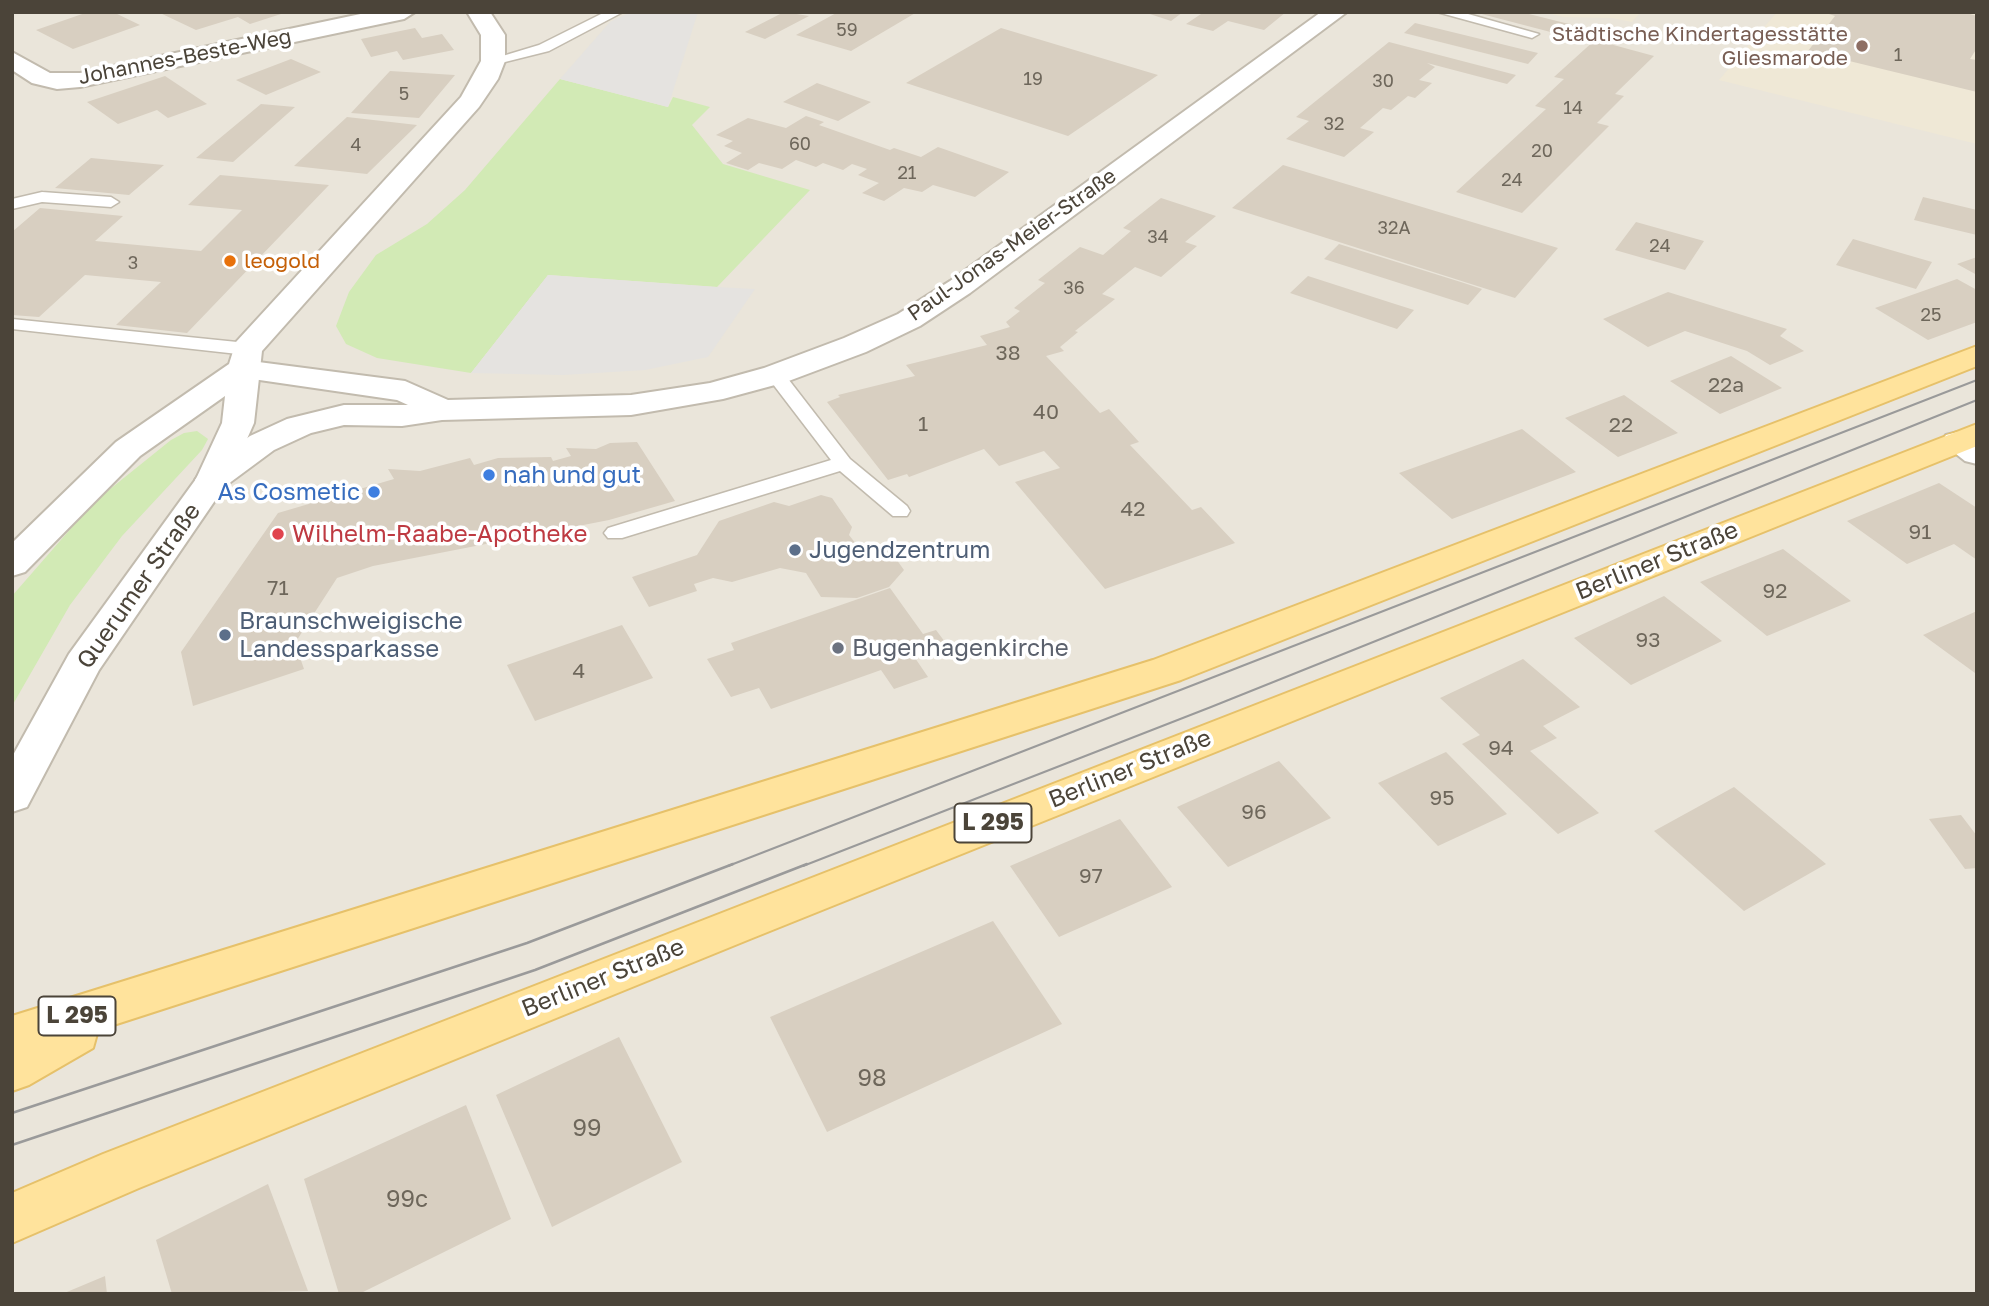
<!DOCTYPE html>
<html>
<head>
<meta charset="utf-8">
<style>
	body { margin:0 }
	#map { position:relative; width:1989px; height:1306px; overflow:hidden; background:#f6f3ec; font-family:"Golos Text",sans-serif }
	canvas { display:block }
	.frame { position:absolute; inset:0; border:14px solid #4b4439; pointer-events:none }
</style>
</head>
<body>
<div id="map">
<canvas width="1989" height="1306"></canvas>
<div class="frame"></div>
</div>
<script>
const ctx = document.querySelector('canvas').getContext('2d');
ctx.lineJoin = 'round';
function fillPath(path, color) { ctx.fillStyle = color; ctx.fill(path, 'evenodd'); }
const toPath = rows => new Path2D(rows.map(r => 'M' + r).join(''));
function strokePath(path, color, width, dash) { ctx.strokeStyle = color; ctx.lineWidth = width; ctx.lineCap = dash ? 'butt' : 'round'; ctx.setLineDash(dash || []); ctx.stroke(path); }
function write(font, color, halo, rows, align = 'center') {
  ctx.font = font + ' "Golos Text",sans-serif'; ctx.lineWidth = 7; ctx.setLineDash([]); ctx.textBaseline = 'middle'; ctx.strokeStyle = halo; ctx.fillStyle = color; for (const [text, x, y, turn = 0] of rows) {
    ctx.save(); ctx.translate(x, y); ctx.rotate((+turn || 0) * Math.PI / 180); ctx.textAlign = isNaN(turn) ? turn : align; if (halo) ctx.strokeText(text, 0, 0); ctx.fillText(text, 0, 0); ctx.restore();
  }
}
const residential = toPath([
	[12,12,1977,12,1977,1294,12,1294]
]);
const education = toPath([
	[1543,12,1641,12,1632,22,1612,18,1564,17],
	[1777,12,1977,12,1977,144,1719,80]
]);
const green = toPath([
	[560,79,668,107,673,97,710,107,692,125,723,164,810,190,717,287,548,275,471,373,377,358,346,344,336,326,349,292,376,255,427,224,465,190],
	[197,431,208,439,202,450,122,536,70,605,12,706,12,596,94,502,171,440,184,433]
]);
const parking = toPath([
	[631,12,698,12,668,107,560,79,610,22],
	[548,275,717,287,755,289,708,357,645,370,563,375,471,373]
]);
const building = toPath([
	[88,12,113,12,140,25,73,49,36,30],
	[158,12,278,12,281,14,250,24,238,17,196,30],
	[784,12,809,16,765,39,745,32],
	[838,12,917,12,851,51,796,35],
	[1144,12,1183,12,1171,21],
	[1204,12,1286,12,1264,30,1228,21,1213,31,1186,24],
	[1474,12,1521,12,1573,25,1562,35],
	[1823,12,1963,12,1977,16,1977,48,1970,59,1977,60,1977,92,1808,51,1835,16],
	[1415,23,1538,53,1528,64,1404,33],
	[415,28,422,38,442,34,454,50,403,60,397,51,371,57,361,39],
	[1001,28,1158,75,1068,136,906,83],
	[1595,40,1654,56,1615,94,1624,96,1597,123,1609,126,1522,213,1456,192,1546,109,1535,106,1564,79,1554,77],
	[1389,42,1516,75,1507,84,1427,63,1435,67,1419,80,1432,83,1415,98,1408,96,1391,110,1383,108,1360,128,1374,132,1344,157,1286,139,1309,121,1296,117],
	[291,59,321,72,266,95,236,80],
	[390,71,455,75,419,118,351,113],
	[165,76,207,104,168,118,157,110,118,124,87,102],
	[817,83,871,102,838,121,783,102],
	[261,104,295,107,233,162,196,158],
	[806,116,824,122,819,125,890,150,894,148,921,157,938,147,1009,172,975,197,933,185,922,192,904,188,884,201,862,193,879,183,858,175,867,169,852,164,843,170,823,163,816,167,796,160,782,169,759,163,748,170,726,163,742,153,724,146,733,141,716,135,748,118,786,128],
	[347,117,417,125,367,174,294,166],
	[91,158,164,165,129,195,55,188],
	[1283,165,1558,248,1515,298,1232,208],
	[220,175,329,185,187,333,116,325,161,282,85,275,39,317,12,315,12,232,40,208,123,216,95,241,201,251,242,210,188,205],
	[1923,197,1977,210,1977,235,1914,220],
	[1161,198,1216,216,1185,242,1197,246,1161,277,1135,267,1102,294,1115,299,1075,331,1078,332,1060,347,1064,351,1046,356,1100,413,1109,409,1139,442,1130,445,1192,510,1201,507,1235,543,1105,589,1015,482,1060,468,1044,451,999,466,984,449,909,477,907,474,888,480,827,402,840,397,838,395,915,376,906,365,987,345,980,336,1010,327,1006,322,1020,311,1014,308,1045,283,1038,280,1080,247,1103,255,1131,231,1123,228],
	[1636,222,1704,241,1685,270,1615,250],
	[1853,239,1932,262,1916,289,1836,265],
	[1339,244,1464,283,1482,289,1468,305,1324,259],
	[1977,257,1977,275,1957,264],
	[1308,276,1395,304,1414,310,1397,329,1290,293],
	[1957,279,1977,290,1977,322,1928,340,1875,308],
	[1668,292,1787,329,1780,336,1804,351,1770,365,1747,351,1685,331,1648,347,1603,319],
	[1731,356,1782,388,1720,414,1670,381],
	[1624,395,1678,433,1618,457,1565,418],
	[1522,429,1576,472,1452,519,1399,473],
	[637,442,675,501,609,520,373,566,337,578,295,643,304,669,193,706,181,652,278,513,394,479,388,469,420,471,470,458,474,465,498,458,551,457,553,461,571,456,566,448,596,449,610,443],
	[1939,483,1977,508,1977,560,1954,544,1907,564,1847,521],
	[821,495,832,498,852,527,849,535,856,544,886,545,904,570,889,587,857,598,821,597,806,573,780,568,732,582,713,578,694,584,697,591,649,607,632,577,697,555,719,521,774,502,789,506],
	[1783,549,1851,601,1767,636,1700,582],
	[890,588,923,634,936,630,948,646,915,658,928,677,894,689,881,670,771,709,759,688,731,697,707,659,734,650,731,643],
	[1664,596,1722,641,1631,685,1574,638],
	[1977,611,1977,672,1975,673,1923,635],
	[622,625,653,678,535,721,507,665],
	[1523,659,1580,707,1543,726,1557,738,1530,751,1599,813,1558,834,1462,744,1480,735,1440,698],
	[1446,752,1507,814,1438,846,1378,783],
	[1279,761,1331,818,1228,867,1177,807],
	[1734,787,1826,864,1744,911,1654,831],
	[1961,815,1977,836,1977,868,1965,869,1929,819],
	[1120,819,1172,887,1059,937,1010,866],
	[993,921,1062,1024,827,1132,770,1017],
	[619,1037,682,1162,552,1227,496,1095],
	[466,1105,511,1219,359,1294,339,1294,304,1179],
	[268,1184,308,1291,172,1294,156,1240],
	[105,1276,107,1294,62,1294]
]);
const service = toPath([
	[605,12,623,12,549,51,493,65,486,61,539,45,605,12],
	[1437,12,1461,12,1539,34,1532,38,1437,12],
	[42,192,111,197,119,202,111,207,42,202,12,209,12,199,42,192],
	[12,319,247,343,256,349,247,355,12,329,12,319],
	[775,369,782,371,850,459,907,506,910,511,907,516,893,516,840,471,622,538,608,538,604,533,608,528,831,460,766,375,775,369]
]);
const minor = toPath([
	[370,12,415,12,404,19,80,87,57,89,32,83,12,70,12,52,50,73,80,73,370,12],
	[1321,12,1347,12,970,293,920,326,866,352,786,382,723,399,631,415,442,420,402,426,344,425,311,433,274,450,224,487,212,491,200,487,195,480,200,473,250,436,287,419,344,405,408,405,397,400,232,376,227,369,232,362,243,360,405,381,448,400,631,395,710,383,764,368,844,338,898,314,950,281,1321,12],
	[1958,432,1977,439,1977,464,1965,461,1941,442,1946,435,1958,432]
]);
const tertiary = toPath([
	[467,12,490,12,505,35,505,61,498,79,479,107,262,351,254,423,229,480,99,670,27,807,12,812,12,757,69,654,196,479,222,423,225,396,140,456,25,572,12,576,12,543,116,442,229,364,236,342,461,97,481,61,481,35,467,12]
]);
const primary = toPath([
	[1977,346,1977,366,1181,680,98,1030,93,1048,29,1085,12,1091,12,1016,1153,660,1977,346],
	[1977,424,1977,446,750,939,139,1188,12,1243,12,1193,103,1154,1977,424]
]);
const tramFar1 = toPath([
	[728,866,1977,380],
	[803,866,1211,707,1977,400]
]);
const tram = toPath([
	[12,1113,527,943,733,864],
	[12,1145,535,970,807,864]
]);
const markers = [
	[1862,46,7,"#8d6e63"],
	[230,261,7,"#e8710a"],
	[489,475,7,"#3f7fe0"],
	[374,492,7,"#3f7fe0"],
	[278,534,7,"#e0444e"],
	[795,550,7,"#5c6f8a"],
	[225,635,7,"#5c6f8a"],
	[838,648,7,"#6b7280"]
];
const farNumbernames = [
	["59",847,30],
	["1",1898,55],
	["19",1033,79],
	["30",1383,81],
	["5",404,94],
	["14",1573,108],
	["32",1334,124],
	["60",800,144],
	["4",356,145],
	["20",1542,151],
	["21",907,173],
	["24",1512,180],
	["32A",1394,228],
	["34",1158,237],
	["24",1660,246],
	["3",133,263],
	["36",1074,288],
	["25",1931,315]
];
const farEducationnames = [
	["Städtische Kindertagesstätte",1848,34],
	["Gliesmarode",1848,58]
];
const farStreetnames = [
	["Johannes-Beste-Weg",185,57,-11],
	["Paul-Jonas-Meier-Straße",1012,245,-35]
];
const farFoodnames = [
	["leogold",244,261]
];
const numberNames = [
	["38",1008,353],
	["22a",1726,385],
	["40",1046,412],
	["1",923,424],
	["22",1621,425],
	["42",1133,509],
	["91",1920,532],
	["71",278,588],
	["92",1775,591],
	["93",1648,640],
	["4",579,671],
	["94",1501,748],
	["95",1442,798],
	["96",1254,812],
	["97",1091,876]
];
const shields = [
	[993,823,77],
	[77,1016,77]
];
const shieldNames = [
	["L 295",993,823],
	["L 295",77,1016]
];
const shopNames = [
	["nah und gut",503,475],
	["As Cosmetic",360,492,"right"]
];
const healthNames = [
	["Wilhelm-Raabe-Apotheke",292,534]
];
const serviceNames = [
	["Jugendzentrum",809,550],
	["Braunschweigische",239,621],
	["Landessparkasse",239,649]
];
const streetNames = [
	["Berliner Straße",1657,561,-22],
	["Querumer Straße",139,586,-55],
	["Berliner Straße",1130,769,-22],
	["Berliner Straße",603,978,-22]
];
const worshipNames = [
	["Bugenhagenkirche",852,648]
];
const nearNumbernames = [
	["98",872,1078],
	["99",587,1128],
	["99c",407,1199]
];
fillPath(residential, '#eae5da');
fillPath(education, '#efe8d6');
fillPath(green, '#d2eab5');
fillPath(parking, '#e5e3e0');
fillPath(building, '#d8cfc1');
strokePath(service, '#c2bbae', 3);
strokePath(minor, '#c2bbae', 4);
strokePath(tertiary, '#c2bbae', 4);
strokePath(primary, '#e6c16a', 4);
fillPath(service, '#fff');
fillPath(minor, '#fff');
fillPath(tertiary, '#fff');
fillPath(primary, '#ffe39c');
strokePath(tramFar1, '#9a9a9a', 2);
strokePath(tram, '#9a9a9a', 2.5);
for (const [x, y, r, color] of markers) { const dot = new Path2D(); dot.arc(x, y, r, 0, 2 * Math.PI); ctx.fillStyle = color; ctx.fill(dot); strokePath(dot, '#fff', 2.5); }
write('18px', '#6e675b', null, farNumbernames);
write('21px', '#785e54', '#fff', farEducationnames, 'right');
write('21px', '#4b4439', '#fff', farStreetnames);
write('21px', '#c56008', '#fff', farFoodnames, 'left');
write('21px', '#6e675b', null, numberNames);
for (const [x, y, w] of shields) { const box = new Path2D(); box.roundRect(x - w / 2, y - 19.5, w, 39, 5); ctx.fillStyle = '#fff'; ctx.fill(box); strokePath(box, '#4b4439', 2); }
write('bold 23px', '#4b4439', null, shieldNames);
write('24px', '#366cbe', '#fff', shopNames, 'left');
write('24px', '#be3a42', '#fff', healthNames, 'left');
write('24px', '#4e5e75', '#fff', serviceNames, 'left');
write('24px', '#4b4439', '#fff', streetNames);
write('24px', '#5b616d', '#fff', worshipNames, 'left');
write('24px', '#6e675b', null, nearNumbernames);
</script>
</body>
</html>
